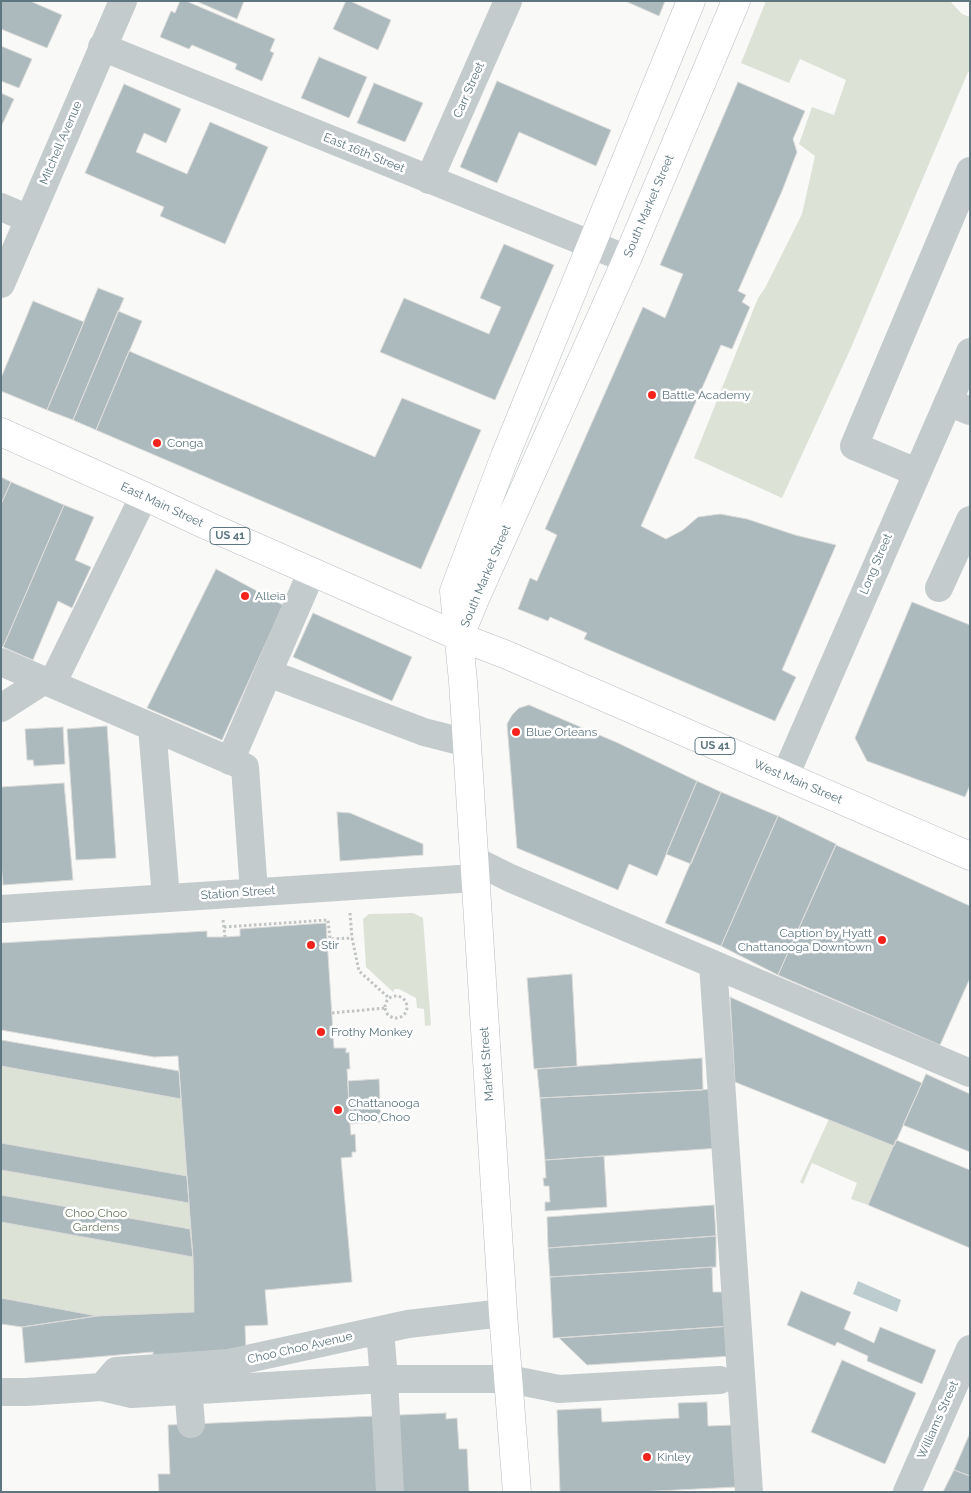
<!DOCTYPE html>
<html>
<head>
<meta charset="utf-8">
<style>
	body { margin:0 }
	#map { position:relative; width:971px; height:1493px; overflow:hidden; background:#f9f9f7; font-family:Raleway,sans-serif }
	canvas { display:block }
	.frame { position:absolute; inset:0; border:2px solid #5d767f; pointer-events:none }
</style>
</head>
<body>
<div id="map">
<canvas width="971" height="1493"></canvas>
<div class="frame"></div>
</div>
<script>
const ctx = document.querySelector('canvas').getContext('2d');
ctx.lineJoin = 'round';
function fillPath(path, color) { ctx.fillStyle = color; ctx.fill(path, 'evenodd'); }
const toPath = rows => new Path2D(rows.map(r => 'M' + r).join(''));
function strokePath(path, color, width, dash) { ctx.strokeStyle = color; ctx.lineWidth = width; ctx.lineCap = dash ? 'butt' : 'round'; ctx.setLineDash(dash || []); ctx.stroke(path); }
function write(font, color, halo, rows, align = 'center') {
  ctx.font = font + ' Raleway,sans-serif'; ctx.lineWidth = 5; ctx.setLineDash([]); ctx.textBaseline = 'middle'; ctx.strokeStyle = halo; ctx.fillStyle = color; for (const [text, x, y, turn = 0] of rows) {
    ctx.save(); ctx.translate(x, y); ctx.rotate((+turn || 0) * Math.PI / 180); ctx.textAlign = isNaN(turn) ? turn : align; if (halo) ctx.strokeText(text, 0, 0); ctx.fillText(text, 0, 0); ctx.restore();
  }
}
const green = toPath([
	[766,1,950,1,962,14,970,17,970,72,968,72,850,350,782,498,694,458,758,298,765,288,802,214,815,156,799,144,812,107,834,115,846,80,800,59,789,83,741,63],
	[413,913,423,918,431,1025,425,1026,424,1009,417,1008,416,998,399,989,395,989,393,992,366,967,363,919,369,914],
	[1,1066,181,1099,193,1257,194,1312,97,1316,1,1298],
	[829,1119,894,1146,868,1205,851,1199,857,1183,812,1163,803,1184,800,1182]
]);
const water = toPath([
	[858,1281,901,1300,897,1312,853,1294]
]);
const building = toPath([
	[1,1,30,1,62,15,47,48,1,29,1,1],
	[180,1,186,1,275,39,270,51,274,53,262,81,235,69,237,64,192,45,189,49,160,37,171,11,175,13,180,1],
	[196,1,244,1,237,19,196,1],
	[346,1,350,1,391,20,378,50,333,29,346,1],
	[625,1,665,1,659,16,625,1],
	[1,46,32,59,19,88,1,81,1,46],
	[319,57,367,77,349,118,301,98,319,57],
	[497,81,611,130,596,166,519,132,497,183,460,167,497,81],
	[738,82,805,111,793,139,797,152,782,191,738,291,746,295,742,302,750,307,732,349,721,345,641,526,666,539,683,530,698,517,720,514,747,519,795,535,836,545,782,670,796,677,775,721,584,639,587,633,550,617,548,621,518,609,530,578,537,581,557,535,545,529,643,307,665,318,683,274,660,265,738,82],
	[374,83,423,103,405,142,357,123,374,83],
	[124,84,181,109,166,143,144,133,136,152,187,174,210,122,268,147,225,244,160,216,164,207,85,173,124,84],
	[1,93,14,99,1,127,1,93],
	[504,244,554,265,495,400,380,352,404,298,489,334,501,307,480,298,504,244],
	[98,288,124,298,73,420,47,410,98,288],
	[33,301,84,322,47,410,1,391,1,378,33,301],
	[118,311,142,321,96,430,73,420,118,311],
	[129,351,375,457,402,398,481,430,421,569,96,430,129,351],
	[1,477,11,482,1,504,1,477],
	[11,482,64,505,3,647,1,646,1,504,11,482],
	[64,505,94,517,75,560,91,567,72,608,58,601,33,660,3,647,64,505],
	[216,569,283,605,222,740,147,708,216,569],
	[912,602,970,625,970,785,965,797,867,761,855,738,912,602],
	[313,613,412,657,392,701,293,657,313,613],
	[529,705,618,743,697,781,657,876,629,864,618,890,517,848,507,724,512,715,519,708,529,705],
	[107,726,116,858,76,860,67,729,107,726],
	[63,727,65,764,34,766,33,760,27,760,25,729,63,727],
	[697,781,721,792,691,864,666,854,697,781],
	[64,783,73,880,3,885,1,863,1,787,64,783],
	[721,792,778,816,721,946,665,923,721,792],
	[337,812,350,813,423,844,423,855,340,861,337,812],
	[778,816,836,844,778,975,721,946,778,816],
	[836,845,970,906,970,978,940,1045,778,975,836,845],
	[326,923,334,1048,346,1048,346,1053,349,1052,350,1069,347,1069,350,1124,351,1135,355,1134,356,1152,352,1152,352,1157,341,1158,352,1282,265,1290,268,1325,245,1326,246,1351,153,1355,153,1352,25,1363,22,1327,97,1316,194,1312,193,1257,178,1056,154,1057,1,1030,1,943,207,931,207,937,225,937,240,936,240,929,326,923],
	[572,974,577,1066,534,1069,527,978,572,974],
	[730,997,922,1083,894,1146,735,1082,730,997],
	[1,1040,179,1071,181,1099,1,1066,1,1040],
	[702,1058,703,1090,540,1098,537,1069,702,1058],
	[926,1074,970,1094,970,1152,903,1125,926,1074],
	[379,1079,381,1122,350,1124,348,1081,379,1079],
	[716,1089,720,1148,545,1160,540,1098,716,1089],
	[896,1140,970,1170,970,1248,868,1205,896,1140],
	[1,1143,187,1176,189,1203,1,1170,1,1143],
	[604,1156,607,1207,545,1211,545,1202,550,1202,549,1186,544,1186,543,1178,546,1178,545,1160,604,1156],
	[1,1195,190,1229,193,1257,1,1222,1,1195],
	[714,1205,716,1236,548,1248,547,1217,714,1205],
	[716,1236,716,1267,550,1277,548,1248,716,1236],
	[712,1267,713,1292,729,1292,731,1326,553,1338,550,1277,712,1267],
	[801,1291,851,1312,844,1329,874,1343,880,1327,936,1350,922,1384,867,1361,868,1356,837,1342,835,1346,787,1325,801,1291],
	[1,1298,97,1316,22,1327,1,1324,1,1298],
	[731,1326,732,1356,587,1365,559,1338,731,1326],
	[842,1360,916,1393,885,1464,811,1432,842,1360],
	[707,1402,708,1426,734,1425,736,1487,637,1492,560,1492,557,1410,601,1408,602,1422,679,1418,678,1403,707,1402],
	[446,1413,446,1419,457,1418,459,1449,467,1449,469,1492,159,1492,158,1474,170,1474,168,1425,446,1413],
	[970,1433,970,1476,954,1470,970,1433],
	[954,1470,970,1476,970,1492,943,1492,954,1470]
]);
const path = toPath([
	[350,913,352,938,359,971,389,998],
	[223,920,225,937],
	[224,927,328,920,330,939,352,938],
	'385 1007a11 11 0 1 1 22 0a11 11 0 1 1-22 0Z',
	[332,1013,385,1008],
	[361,1108,376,1107]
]);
const minor = toPath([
	[102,47,627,259],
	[429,180,508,1],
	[1,207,29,219],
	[1,284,123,1],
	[948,402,970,411],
	[916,472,854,446,970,171],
	[939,588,970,520],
	[1,662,245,767,254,892],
	[268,673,424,732,467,743],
	[52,684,144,496],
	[1,708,43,681],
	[152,727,166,898],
	[230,761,312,571],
	[785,776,970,352],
	[474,860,510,878,970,1073],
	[1,909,475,878],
	[713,964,749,1492],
	[380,1330,384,1379,390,1492],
	[187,1372,191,1424],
	[102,1387,116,1371,229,1363,408,1324,503,1313],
	[1,1392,26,1392,102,1387,132,1394,384,1379,509,1379,559,1389,720,1380],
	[907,1492,970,1349]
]);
const major = toPath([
	[1,432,144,496,206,525,460,637,507,655,970,856],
	[461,633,475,599,627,259,736,1],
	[517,1492,503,1313,463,681,454,591,505,456,691,1]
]);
const markers = [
	[652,395,5,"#f4241c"],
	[157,443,5,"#f4241c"],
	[245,596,5,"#f4241c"],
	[516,732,5,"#f4241c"],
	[882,940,5,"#f4241c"],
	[311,945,5,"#f4241c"],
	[321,1032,5,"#f4241c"],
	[338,1110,5,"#f4241c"],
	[647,1457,5,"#f4241c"]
];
const shields = [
	[230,536,40],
	[715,746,40]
];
const shieldNames = [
	["US 41",230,536],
	["US 41",715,746]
];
const streetNames = [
	["Carr Street",469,90,-66],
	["Mitchell Avenue",61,143,-67],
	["East 16th Street",364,153,22],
	["South Market Street",649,206,-67],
	["East Main Street",162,505,25],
	["Long Street",876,564,-67],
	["South Market Street",486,576,-67],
	["West Main Street",798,782,23],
	["Station Street",238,893,-4],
	["Market Street",487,1064,-94],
	["Choo Choo Avenue",300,1348,-13],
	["Williams Street",938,1420,-66]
];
const poiNames = [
	["Battle Academy",662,395],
	["Conga",167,443],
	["Alleia",255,596],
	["Blue Orleans",526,732],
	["Caption by Hyatt",872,933,"right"],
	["Chattanooga Downtown",872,947,"right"],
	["Stir",321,945],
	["Frothy Monkey",331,1032],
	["Chattanooga",348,1103],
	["Choo Choo",348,1117],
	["Kinley",657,1457]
];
const parkNames = [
	["Choo Choo",96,1213],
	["Gardens",96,1227]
];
fillPath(green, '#dde2d7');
fillPath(water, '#bdcdcf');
fillPath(building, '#acb9bd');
strokePath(building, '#dbdbd9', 1);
strokePath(major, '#b7bec1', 29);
strokePath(path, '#c0c4c5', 3, [2.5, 2.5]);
strokePath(minor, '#c4cbcd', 28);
strokePath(major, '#fff', 28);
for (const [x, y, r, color] of markers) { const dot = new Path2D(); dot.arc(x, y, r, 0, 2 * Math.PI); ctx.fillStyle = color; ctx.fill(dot); strokePath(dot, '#fff', 2); }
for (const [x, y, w] of shields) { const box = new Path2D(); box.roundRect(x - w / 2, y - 8.5, w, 17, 4); ctx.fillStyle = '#fff'; ctx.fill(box); strokePath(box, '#5d767f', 1); }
write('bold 11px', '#5d767f', null, shieldNames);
write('12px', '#5d767f', '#fff', streetNames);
write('12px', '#5d767f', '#fff', poiNames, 'left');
write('12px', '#6b7b61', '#fff', parkNames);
</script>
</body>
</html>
